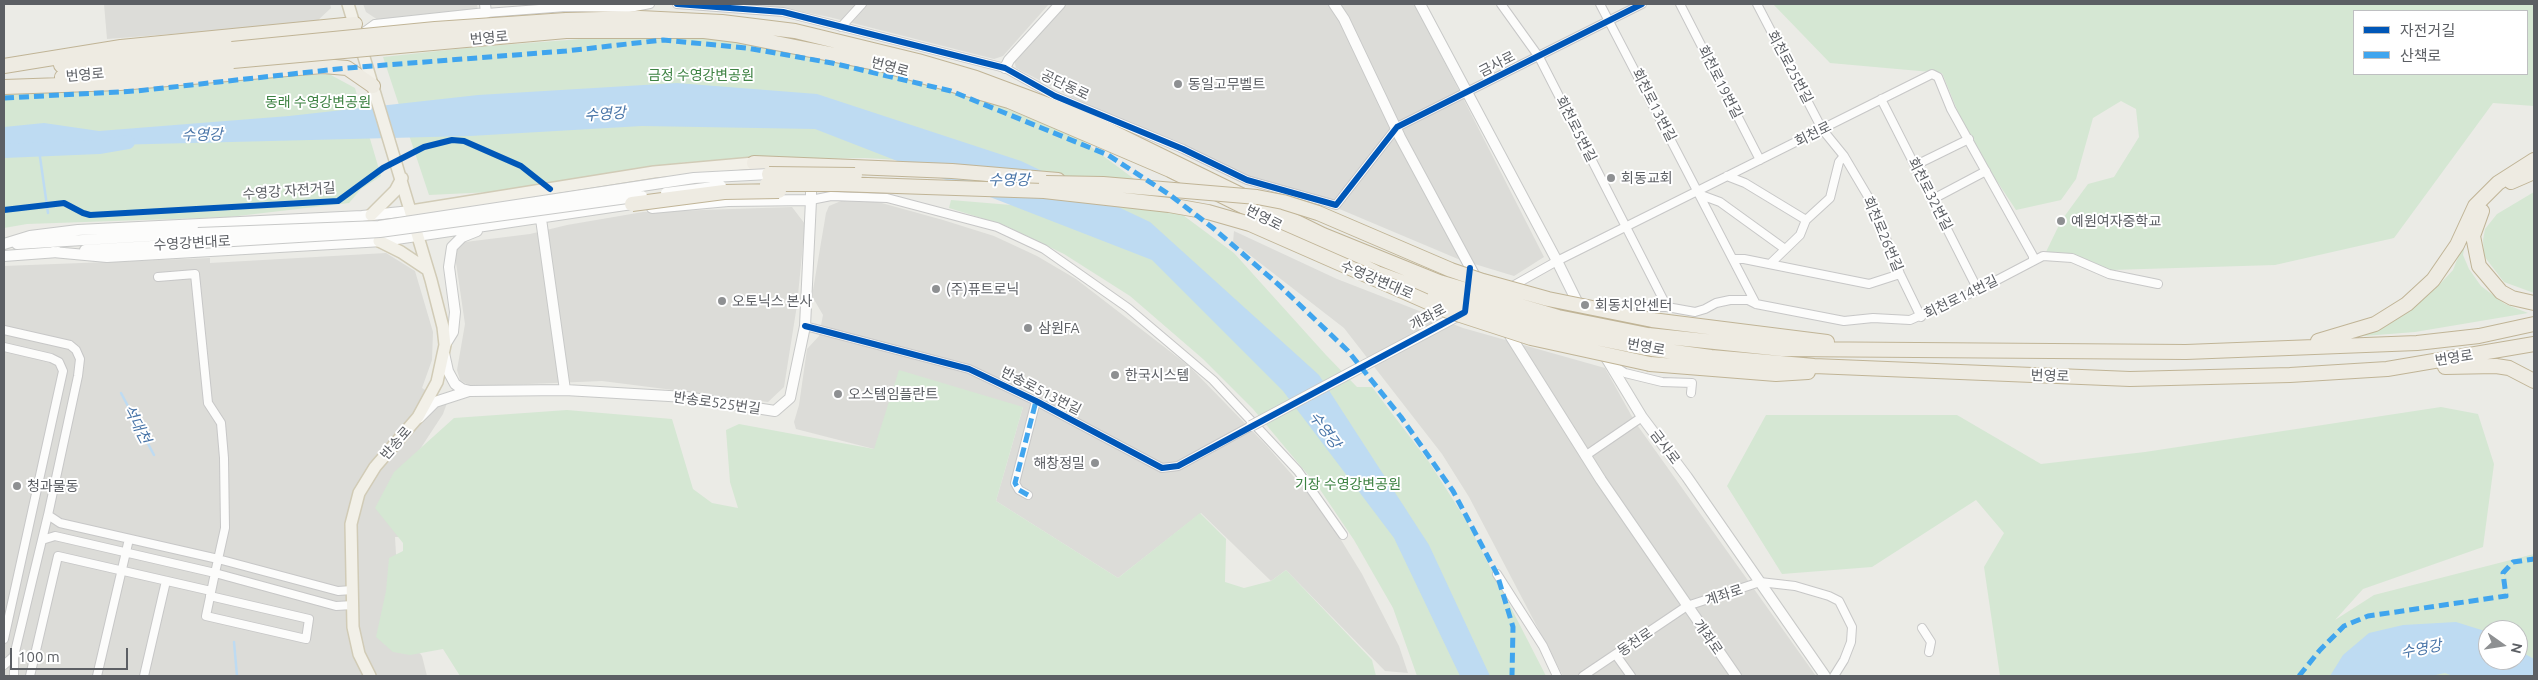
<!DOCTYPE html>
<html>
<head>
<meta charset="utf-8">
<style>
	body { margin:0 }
	#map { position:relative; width:2538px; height:680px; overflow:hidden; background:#ebebe6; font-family:Ubuntu,"Noto Sans KR",sans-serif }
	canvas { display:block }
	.frame { position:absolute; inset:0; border:5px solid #5c5f64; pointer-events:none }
	.legend { position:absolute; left:2353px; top:10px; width:175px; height:65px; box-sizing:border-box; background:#fff; border:1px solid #bebfc1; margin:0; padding:6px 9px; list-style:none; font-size:15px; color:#5c5f64 }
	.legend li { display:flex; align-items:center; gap:10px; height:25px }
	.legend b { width:25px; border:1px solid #bebfc1 }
	.north { position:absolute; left:2478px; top:620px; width:50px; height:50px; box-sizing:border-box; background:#fff; border:1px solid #bebfc1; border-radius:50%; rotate:103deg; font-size:14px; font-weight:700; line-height:20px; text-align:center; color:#5c5f64 }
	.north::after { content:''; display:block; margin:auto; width:18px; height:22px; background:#8e9092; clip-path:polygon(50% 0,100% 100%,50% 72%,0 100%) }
	.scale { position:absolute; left:10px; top:648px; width:118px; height:22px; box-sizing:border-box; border:2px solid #5c5f64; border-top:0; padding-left:6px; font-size:15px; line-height:18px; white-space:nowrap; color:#5c5f64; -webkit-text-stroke:4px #fff; paint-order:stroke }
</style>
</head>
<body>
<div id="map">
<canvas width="2538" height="680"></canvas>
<div class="frame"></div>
<ul class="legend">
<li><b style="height:6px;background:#0057b8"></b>자전거길</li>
<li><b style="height:6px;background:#40a5ee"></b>산책로</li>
</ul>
<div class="north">N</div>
<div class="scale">100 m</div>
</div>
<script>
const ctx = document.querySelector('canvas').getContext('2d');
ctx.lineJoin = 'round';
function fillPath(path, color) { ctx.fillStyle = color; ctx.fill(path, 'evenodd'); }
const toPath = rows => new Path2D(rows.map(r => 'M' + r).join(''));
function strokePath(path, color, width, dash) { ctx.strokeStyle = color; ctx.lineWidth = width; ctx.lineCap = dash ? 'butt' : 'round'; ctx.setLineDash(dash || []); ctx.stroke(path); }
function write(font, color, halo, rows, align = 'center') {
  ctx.font = font + ' Ubuntu,"Noto Sans KR",sans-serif'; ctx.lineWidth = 4; ctx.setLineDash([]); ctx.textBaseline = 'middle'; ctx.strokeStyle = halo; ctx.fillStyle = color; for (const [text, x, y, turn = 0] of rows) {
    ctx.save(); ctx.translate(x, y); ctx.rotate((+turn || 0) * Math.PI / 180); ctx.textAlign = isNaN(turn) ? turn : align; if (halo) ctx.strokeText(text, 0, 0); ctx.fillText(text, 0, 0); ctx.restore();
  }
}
const industrial = toPath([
	[104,4,330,4,331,8,315,23,107,39],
	[363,4,477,4,478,11,378,20,366,12],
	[736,4,1049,4,1003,56,994,59,829,17,772,6],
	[1065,4,1415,4,1544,257,1514,276,1458,259,1292,189,1241,174,1174,140,1093,108,1016,68,1014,60],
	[841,201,878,202,943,220,994,236,1037,256,1076,279,1189,366,1266,445,1322,509,1362,574,1399,646,1408,673,1385,671,1286,570,1271,581,1201,513,1118,578,996,501,1023,407,874,449,796,429,794,422,799,405,807,349,819,336,823,315,812,296,826,213,829,206],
	[792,207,805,224,797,305,784,387,768,402,602,381,481,386,470,386,460,380,457,370,465,324,455,256,456,249,465,242,530,234,567,225,643,212],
	[1234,231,1337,279,1463,328,1605,368,1635,422,1816,676,1563,676,1469,497,1442,454,1344,328,1233,242],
	[386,253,415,271,433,332,432,360,422,388,447,403,443,414,411,463,401,537,395,537,396,554,401,568,419,652,422,656,427,676,4,676,4,266,210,258,210,263]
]);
const green = toPath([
	[1773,4,2534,4,2534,106,2493,103,2394,238,2275,265,2111,270,2045,254,2061,221,2088,184,2114,177,2139,137,2136,109,2121,101,2093,118,2076,179,2061,200,2016,210,1969,139,1942,73,1830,63],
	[2354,11,2527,11,2527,74,2354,74],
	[621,36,706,37,784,48,960,90,1079,138,1234,253,1326,355,1357,387,1372,387,1429,462,1466,520,1546,676,1417,676,1393,608,1354,540,1319,488,1253,409,1203,359,1130,296,1064,254,1004,225,949,208,951,200,1059,209,930,162,865,158,686,162,513,191,429,195,383,57,475,47],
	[329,74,355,88,381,176,361,189,349,203,229,217,27,224,4,228,4,93,195,80],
	[2534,192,2534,293,2504,282,2484,256,2483,240,2485,229,2497,214],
	[2466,237,2463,255,2469,269,2481,286,2505,304,2528,313,2415,332,2351,337,2415,304,2440,284,2453,270],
	[899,370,1023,407,996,501,1118,578,1200,513,1226,539,1225,582,1244,588,1271,581,1286,570,1372,660,1376,676,460,676,443,649,410,655,393,652,376,637,386,591,389,558,403,551,403,543,375,508,394,472,454,418,567,410,672,419,693,489,712,503,738,508,730,482,726,430,739,424,874,449],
	[2441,407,2478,414,2494,464,2483,547,2363,589,2335,620,2374,595,2534,554,2534,676,2000,676,1984,567,2004,533,1976,500,1872,567,1782,574,1727,486,1766,415,1957,415,2041,464,2145,452],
	[2488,630,2518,630,2518,660,2488,660]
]);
const water = toPath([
	[677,83,817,94,1021,161,1150,222,1319,375,1429,545,1490,676,1460,676,1394,538,1283,391,1152,260,815,129,642,126,470,136,111,145,4,153,4,127,44,123,99,131,289,116,478,95],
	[2456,622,2488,632,2488,660,2518,660,2518,650,2534,659,2534,676,2453,676,2445,673,2431,676,2330,676,2343,655,2369,633,2403,625]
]);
const stream = toPath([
	[39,150,48,213],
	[121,393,154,455],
	[234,642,237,676]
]);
const river = toPath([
	[4,151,99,147,128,142]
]);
const street = toPath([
	[677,4,783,12,1005,68,1055,96,1183,149,1247,180,1336,205,1397,127,1642,4],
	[1501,4,1539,57,1667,307],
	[1600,4,1756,304],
	[1680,4,1760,160],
	[1757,4,1822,129,1844,156,1873,205,1900,274,1921,317],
	[486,13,566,7,629,8,650,4],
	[841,27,862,4],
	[1881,99,1978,290],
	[1916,165,1969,139],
	[1727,176,1745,183,1806,220],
	[1701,195,1720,202,1785,249],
	[1933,199,1986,171],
	[811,200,831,196,887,198,997,227,1044,249,1128,308,1213,380,1298,471,1343,535],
	[1734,259,1744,259,1869,284,1900,274],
	[1770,264,1800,235,1806,220,1830,198,1839,162,1844,156],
	[158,277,195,274,208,403,221,423,224,458,225,528,215,573,206,616,306,639,309,619,210,596],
	[1509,288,1557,261,1932,74,1938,77,1951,109,2033,256,2033,260],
	[1584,315,1616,320,1653,307,1667,307,1695,312,1705,309,1716,303,1730,300,1748,300,1756,304,1844,321,1873,318,1910,320,1978,290,2043,256,2072,258,2109,274,2158,284],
	[805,326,969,369,1036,401,1162,468,1178,466,1251,426],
	[4,330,70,345,76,350,80,359,78,376,48,515,60,523,218,559,338,591,352,590],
	[4,347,51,358,59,362,63,371,4,639],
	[1611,364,1625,373,1662,382,1692,383,1691,393],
	[1585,456,1642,417],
	[1028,495,1019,490,1015,483,1036,401],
	[42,540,55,536,215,573,336,606,353,605],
	[1497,574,1543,646,1557,676],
	[1922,628,1931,642,1929,652],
	[1616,655,1631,676],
	[4,665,14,656],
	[14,676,14,656,48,515],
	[30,676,58,556,211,591],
	[97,676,129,539],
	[144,676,166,581],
	[1583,676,1687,606,1760,582,1795,586,1829,596,1839,601,1852,627,1851,642,1844,660,1834,676]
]);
const secondary = toPath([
	[1334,4,1344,19,1400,137,1477,280],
	[1420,4,1557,261,1590,328],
	[360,36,375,25,486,13,485,4],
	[1005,68,1009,60,1060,4],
	[652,208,728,201,811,200],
	[541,219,565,390],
	[4,244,30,236,78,230,362,216,411,211],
	[17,244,198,233],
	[85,250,201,243],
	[53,252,107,257,383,241,632,204],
	[4,256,58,252],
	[1506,329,1601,480,1736,676],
	[445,345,453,332,455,312,449,267,452,247,462,237,477,231],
	[1602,351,1642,417,1687,477,1825,676],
	[444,353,448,371,455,384,462,389,470,391,565,390,686,397,775,411,790,398,805,326,811,200,811,182,808,180],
	[1365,365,1463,313],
	[419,418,435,402,469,391]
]);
const primary = toPath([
	[348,4,431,280,443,327,445,345,437,382,418,417,375,467,359,493,351,524,353,627,359,654,370,676],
	[411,211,654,172,754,163],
	[371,215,395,191,402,178],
	[379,241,401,252,428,270]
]);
const highway = toPath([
	[566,20,640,18,722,22,795,31,918,61,976,78,1086,119,1323,235,1439,282],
	[566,31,704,31,736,35,880,64,1009,101,1170,170,1377,273,1435,294],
	[61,65,232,49],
	[4,66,121,47,355,24],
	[62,77,233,61],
	[4,87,120,83,323,66,347,68,373,86],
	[754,163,952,171,1058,180],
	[2511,182,2534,172],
	[2482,211,2473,236,2479,266,2501,292,2512,298,2534,303],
	[1652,320,1827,342],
	[1648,335,1782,349,2186,352,2417,343,2479,336,2534,324],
	[2318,341,2375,324,2407,304,2433,280,2457,245,2475,206,2498,183,2534,160],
	[1645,348,1711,357,1814,366,2130,379,2290,375,2387,369,2534,344],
	[1650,364,1776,374,1808,372],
	[2445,367,2496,366,2509,368,2534,381]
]);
const secondaryBridge = toPath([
	[666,193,721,186],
	[198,233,379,226,694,178,769,174],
	[201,243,380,232,642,196],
	[1251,426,1365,365]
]);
const highwayBridge = toPath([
	[232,49,435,29,566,20],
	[233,61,566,31],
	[769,174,855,175],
	[1046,183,1103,184,1257,197,1283,202,1318,213,1451,270,1483,281,1548,299,1652,320],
	[767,184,838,184,1044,191,1169,205,1208,212,1250,224,1448,311,1531,338,1650,364],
	[632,204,724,192,779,191],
	[1439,282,1558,317,1648,335],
	[1435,294,1546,328,1645,348]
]);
const quiet = toPath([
	[4,98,136,91,347,68,566,51,663,40,747,48,832,63,951,91,1108,155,1170,195,1213,228,1280,286,1348,351,1401,417,1453,491,1497,574,1513,627,1512,676],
	[1028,495,1019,490,1015,483,1036,401],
	[2299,676,2320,650,2344,626,2368,616,2506,596,2503,573,2513,562,2534,559]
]);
const cycleway = toPath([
	[677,4,783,12,1005,68,1055,96,1183,149,1247,180,1336,205,1397,127,1642,4],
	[4,210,64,203,83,213,90,215,338,201,383,168,424,147,452,140,464,141,521,166,550,189],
	[805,326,969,369,1036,401,1162,468,1178,466,1465,312,1470,268]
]);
const markers = [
	[1178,84,5,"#8e9092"],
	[1611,178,5,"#8e9092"],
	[2061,221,5,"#8e9092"],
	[936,289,5,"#8e9092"],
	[722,301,5,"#8e9092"],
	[1585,305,5,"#8e9092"],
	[1028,328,5,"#8e9092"],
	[1115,375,5,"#8e9092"],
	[838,394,5,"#8e9092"],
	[1095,463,5,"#8e9092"],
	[17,486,5,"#8e9092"]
];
const streetNames = [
	["번영로",489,38,-5],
	["금사로",1497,64,-27],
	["번영로",890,67,15],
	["회천로25번길",1790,67,62],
	["번영로",85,75,-5],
	["회천로19번길",1720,82,63],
	["공단동로",1065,85,25],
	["회천로13번길",1654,105,63],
	["회천로5번길",1576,129,63],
	["회천로",1813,134,-26],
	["수영강 자전거길",289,191,-4],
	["회천로32번길",1930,194,63],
	["번영로",1264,218,27],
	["회천로26번길",1883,234,67],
	["수영강변대로",192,243,-3],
	["수영강변대로",1377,280,23],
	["회천로14번길",1961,297,-26],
	["개좌로",1428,317,-28],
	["번영로",1646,347,10],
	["번영로",2454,358,-9],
	["번영로",2050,376,2],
	["반송로513번길",1041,391,27],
	["반송로525번길",717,403,8],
	["반송로",396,443,-49],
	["금사로",1665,447,53],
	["계좌로",1724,595,-18],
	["개좌로",1708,637,55],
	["동천로",1635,642,-34]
];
const parkNames = [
	["금정 수영강변공원",701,75],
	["동래 수영강변공원",318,102],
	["기장 수영강변공원",1348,484]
];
const poiNames = [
	["동일고무벨트",1188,84],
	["회동교회",1621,178],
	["예원여자중학교",2071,221],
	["(주)퓨트로닉",946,289],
	["오토닉스 본사",732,301],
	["회동치안센터",1595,305],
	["삼원FA",1038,328],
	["한국시스템",1125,375],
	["오스템임플란트",848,394],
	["해창정밀",1085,463,"right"],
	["청과물동",27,486]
];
const waterNames = [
	["수영강",605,114,-4],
	["수영강",202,135,-1],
	["수영강",1009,180],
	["석대천",137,424,62],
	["수영강",1325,430,54],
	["수영강",2421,649,-11]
];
fillPath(industrial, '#dcdcd8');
fillPath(green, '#d5e7d3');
fillPath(water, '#bedbf2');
strokePath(stream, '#bedbf2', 2.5);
strokePath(river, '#bedbf2', 14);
strokePath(street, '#c7c7c7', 10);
strokePath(secondary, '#c8c9c8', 12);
strokePath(primary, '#d1cbb6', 14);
strokePath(highway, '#c0b496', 16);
strokePath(street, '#fcfcfb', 8);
strokePath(secondary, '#fcfcfb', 10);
strokePath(primary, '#f2f0e8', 11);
strokePath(highway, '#eeebe2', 14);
strokePath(secondaryBridge, '#c8c9c8', 12, []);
strokePath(highwayBridge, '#c0b496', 16, []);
strokePath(secondaryBridge, '#fcfcfb', 10);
strokePath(highwayBridge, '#eeebe2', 14);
strokePath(quiet, '#40a5ee', 5, [10, 5]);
strokePath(cycleway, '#0057b8', 6);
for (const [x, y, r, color] of markers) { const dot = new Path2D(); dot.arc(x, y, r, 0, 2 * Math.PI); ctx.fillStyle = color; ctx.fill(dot); strokePath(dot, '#fff', 2); }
write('14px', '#5c5f64', '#fff', streetNames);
write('14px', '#3d8242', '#fff', parkNames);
write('14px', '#5c5f64', '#fff', poiNames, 'left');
write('italic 15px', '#4975a8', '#fff', waterNames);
</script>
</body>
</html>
